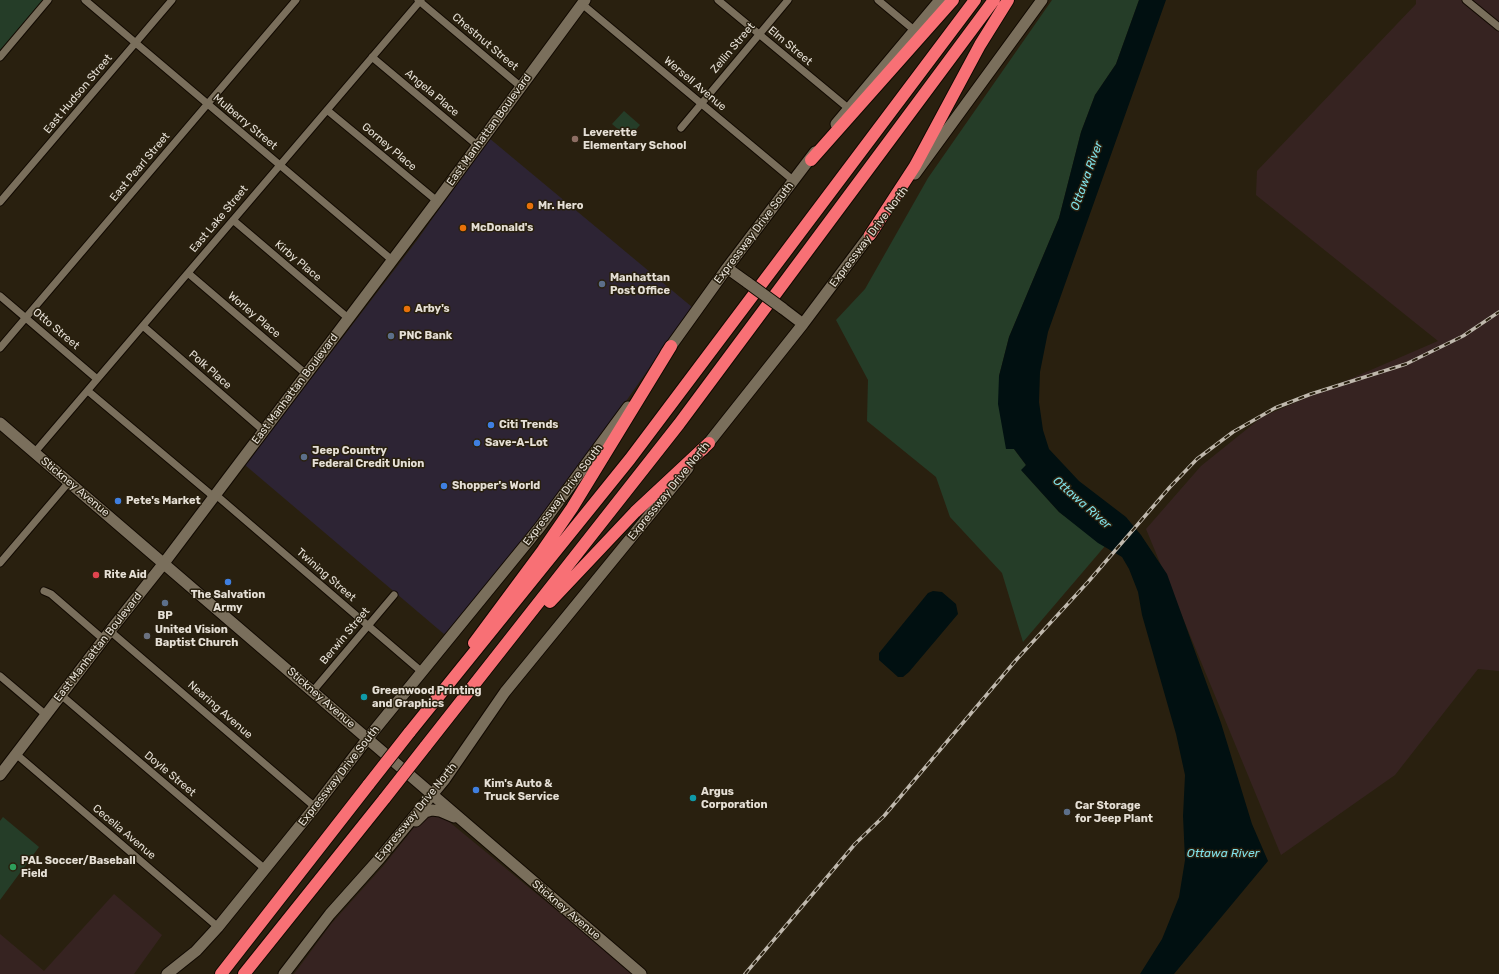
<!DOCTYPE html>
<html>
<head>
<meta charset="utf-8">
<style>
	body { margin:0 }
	canvas { display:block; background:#29200f }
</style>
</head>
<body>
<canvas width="1499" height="974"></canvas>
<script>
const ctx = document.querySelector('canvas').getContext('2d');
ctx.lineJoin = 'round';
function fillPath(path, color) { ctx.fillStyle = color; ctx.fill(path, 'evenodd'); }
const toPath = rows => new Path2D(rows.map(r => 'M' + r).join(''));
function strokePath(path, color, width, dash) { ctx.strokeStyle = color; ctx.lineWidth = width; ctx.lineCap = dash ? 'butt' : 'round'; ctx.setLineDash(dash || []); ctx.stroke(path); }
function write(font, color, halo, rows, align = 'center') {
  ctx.font = font + ' Rubik,sans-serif'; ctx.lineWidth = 3; ctx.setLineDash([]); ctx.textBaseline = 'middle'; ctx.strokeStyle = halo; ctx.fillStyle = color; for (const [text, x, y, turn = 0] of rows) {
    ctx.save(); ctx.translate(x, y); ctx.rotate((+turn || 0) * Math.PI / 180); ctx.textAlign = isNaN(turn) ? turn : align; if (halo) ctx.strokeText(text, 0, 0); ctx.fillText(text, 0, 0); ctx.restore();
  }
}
const commercial = toPath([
	[489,138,692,307,568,484,463,616,444,634,245,465,418,239]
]);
const industrial = toPath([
	[1416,0,1499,0,1499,671,1478,669,1395,775,1281,855,1146,529,1201,466,1262,417,1438,341,1256,195,1257,171,1416,4],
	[430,814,447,820,634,974,294,974,331,924,384,865,419,821],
	[114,894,162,935,134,974,0,974,0,934,44,971]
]);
const green = toPath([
	[0,0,43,0,0,50],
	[1052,0,1139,0,1116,64,1095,95,1081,132,1059,218,1009,337,999,376,1014,449,1026,465,1022,471,1059,512,1105,546,1023,642,1002,573,950,517,936,477,867,421,868,380,836,320,865,289,928,178],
	[624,111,640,125,628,138,612,124],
	[3,817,39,847,0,900,0,821]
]);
const water = toPath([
	[1139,0,1166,0,1048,332,1040,372,1039,402,1043,430,1049,449,1079,481,1126,517,1141,535,1167,574,1221,723,1252,824,1268,861,1174,974,1140,974,1162,939,1179,897,1185,860,1183,816,1185,775,1176,734,1142,615,1138,592,1129,569,1122,557,1098,543,1059,512,1021,470,1026,465,1014,449,1006,449,998,404,999,376,1009,337,1059,218,1081,132,1095,95,1116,64],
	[933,591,942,592,956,604,958,614,909,672,903,677,898,677,879,660,879,653,928,593]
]);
const street = toPath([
	[85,0,392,260],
	[418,0,520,86],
	[718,0,848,108],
	[878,0,914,30],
	[1466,0,1499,27],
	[582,4,794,181],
	[0,57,48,0],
	[372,57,477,145],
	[327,110,437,201],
	[681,128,788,0],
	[0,202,172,0],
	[233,220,348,318],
	[188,273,306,374],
	[0,296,97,379],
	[143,326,264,431],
	[0,348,296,0],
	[88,391,214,497],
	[35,452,421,0],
	[216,495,422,672],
	[0,563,69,482],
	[44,591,51,594,103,639],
	[110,631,315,807],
	[0,676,46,715],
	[313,691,394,595],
	[61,695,265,869],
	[16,754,218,927]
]);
const secondary = toPath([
	[836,124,940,0],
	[915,174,1042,0],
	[727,268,748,283],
	[782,308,803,324],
	[666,353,727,268,815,152],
	[0,423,641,974],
	[703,450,803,324,875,228],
	[0,775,110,631,164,563,437,201,585,0],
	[416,821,425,812,432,810,440,811,454,817],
	[167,974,196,951,218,927,315,807,368,738,540,527,628,407],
	[284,974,330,914,380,858,445,779,505,692,688,468]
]);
const highway = toPath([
	[811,160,953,0],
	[870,235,915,166,980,45,1008,0],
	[550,602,635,512,709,443],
	[474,643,543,550,572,508,671,346],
	[409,733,630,459,975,0],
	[425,747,679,424,994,0],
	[221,974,369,784],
	[244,974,385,798]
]);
const rail = toPath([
	[745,974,855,844,884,816,1017,659,1088,582,1170,487,1197,459,1233,432,1275,408,1311,394,1406,364,1463,336,1499,312]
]);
const secondaryBridge = toPath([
	[748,283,782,308]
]);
const highwayBridge = toPath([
	[369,784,409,733],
	[385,798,425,747]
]);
const markers = [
	[575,139,4,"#8d6e63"],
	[530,206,4,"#e8710a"],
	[463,228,4,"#e8710a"],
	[602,284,4,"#5c6f8a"],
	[407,309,4,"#e8710a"],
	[391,336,4,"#5c6f8a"],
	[491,425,4,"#3f7fe0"],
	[477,443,4,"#3f7fe0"],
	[304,457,4,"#5c6f8a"],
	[444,486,4,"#3f7fe0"],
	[118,501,4,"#3f7fe0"],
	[96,575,4,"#e0444e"],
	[228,582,4,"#3f7fe0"],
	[165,603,4,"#5c6f8a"],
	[147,636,4,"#6b7280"],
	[364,697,4,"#0f9aa8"],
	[476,790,4,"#3f7fe0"],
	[693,798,4,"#0f9aa8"],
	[1067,812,4,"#5c6f8a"],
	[13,867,4,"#2e9e5b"]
];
const streetNames = [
	["Chestnut Street",485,42,40],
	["Elm Street",790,46,40],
	["Zellin Street",733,48,-50],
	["Wersell Avenue",695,84,40],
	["Angela Place",432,93,40],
	["East Hudson Street",78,94,-50],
	["Mulberry Street",245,122,40],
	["East Manhattan Boulevard",489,130,-54],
	["Gorney Place",389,147,40],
	["East Pearl Street",140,167,-50],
	["East Lake Street",219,219,-50],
	["Expressway Drive South",754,233,-53],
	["Expressway Drive North",869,237,-53],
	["Kirby Place",298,261,40],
	["Worley Place",254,315,40],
	["Otto Street",56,329,40],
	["Polk Place",210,370,41],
	["East Manhattan Boulevard",295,389,-53],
	["Stickney Avenue",75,487,40],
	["Expressway Drive North",669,491,-51],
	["Expressway Drive South",563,495,-53],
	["Twining Street",326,575,41],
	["Berwin Street",345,636,-50],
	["East Manhattan Boulevard",98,647,-52],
	["Stickney Avenue",321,698,41],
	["Nearing Avenue",220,710,41],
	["Doyle Street",170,774,40],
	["Expressway Drive South",339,776,-52],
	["Expressway Drive North",416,812,-51],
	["Cecelia Avenue",124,832,40],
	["Stickney Avenue",566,910,40]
];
const poiNames = [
	["Leverette",583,133],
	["Elementary School",583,146],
	["Mr. Hero",538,206],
	["McDonald's",471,228],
	["Manhattan",610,278],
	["Post Office",610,291],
	["Arby's",415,309],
	["PNC Bank",399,336],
	["Citi Trends",499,425],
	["Save-A-Lot",485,443],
	["Jeep Country",312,451],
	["Federal Credit Union",312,464],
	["Shopper's World",452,486],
	["Pete's Market",126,501],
	["Rite Aid",104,575],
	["The Salvation",228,595,"center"],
	["Army",228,608,"center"],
	["BP",165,616,"center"],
	["United Vision",155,630],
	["Baptist Church",155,643],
	["Greenwood Printing",372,691],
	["and Graphics",372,704],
	["Kim's Auto &",484,784],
	["Truck Service",484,797],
	["Argus",701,792],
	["Corporation",701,805],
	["Car Storage",1075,806],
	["for Jeep Plant",1075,819],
	["PAL Soccer/Baseball",21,861],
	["Field",21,874]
];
const waterNames = [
	["Ottawa River",1087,176,-70],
	["Ottawa River",1082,503,41],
	["Ottawa River",1223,854]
];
fillPath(commercial, '#2d2434');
fillPath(industrial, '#362321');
fillPath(green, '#253d28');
fillPath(water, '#011011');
strokePath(street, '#110900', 9);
strokePath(secondary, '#110900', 13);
strokePath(highway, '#110900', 14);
strokePath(street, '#7a6f5c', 7);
strokePath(secondary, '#7a6f5c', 11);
strokePath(highway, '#f87075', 12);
strokePath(rail, '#bfb8ad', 3.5);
strokePath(rail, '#29200f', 2, [6]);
strokePath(secondaryBridge, '#110900', 13, []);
strokePath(highwayBridge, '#110900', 14, []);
strokePath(secondaryBridge, '#7a6f5c', 11);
strokePath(highwayBridge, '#f87075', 12);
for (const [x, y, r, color] of markers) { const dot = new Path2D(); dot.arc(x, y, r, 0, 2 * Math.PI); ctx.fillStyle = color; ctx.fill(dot); strokePath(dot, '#29200f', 1.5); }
write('11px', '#e5dfd5', '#29200f', streetNames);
write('bold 11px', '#e5dfd5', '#29200f', poiNames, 'left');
write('italic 12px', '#80e2e9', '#29200f', waterNames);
</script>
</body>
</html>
